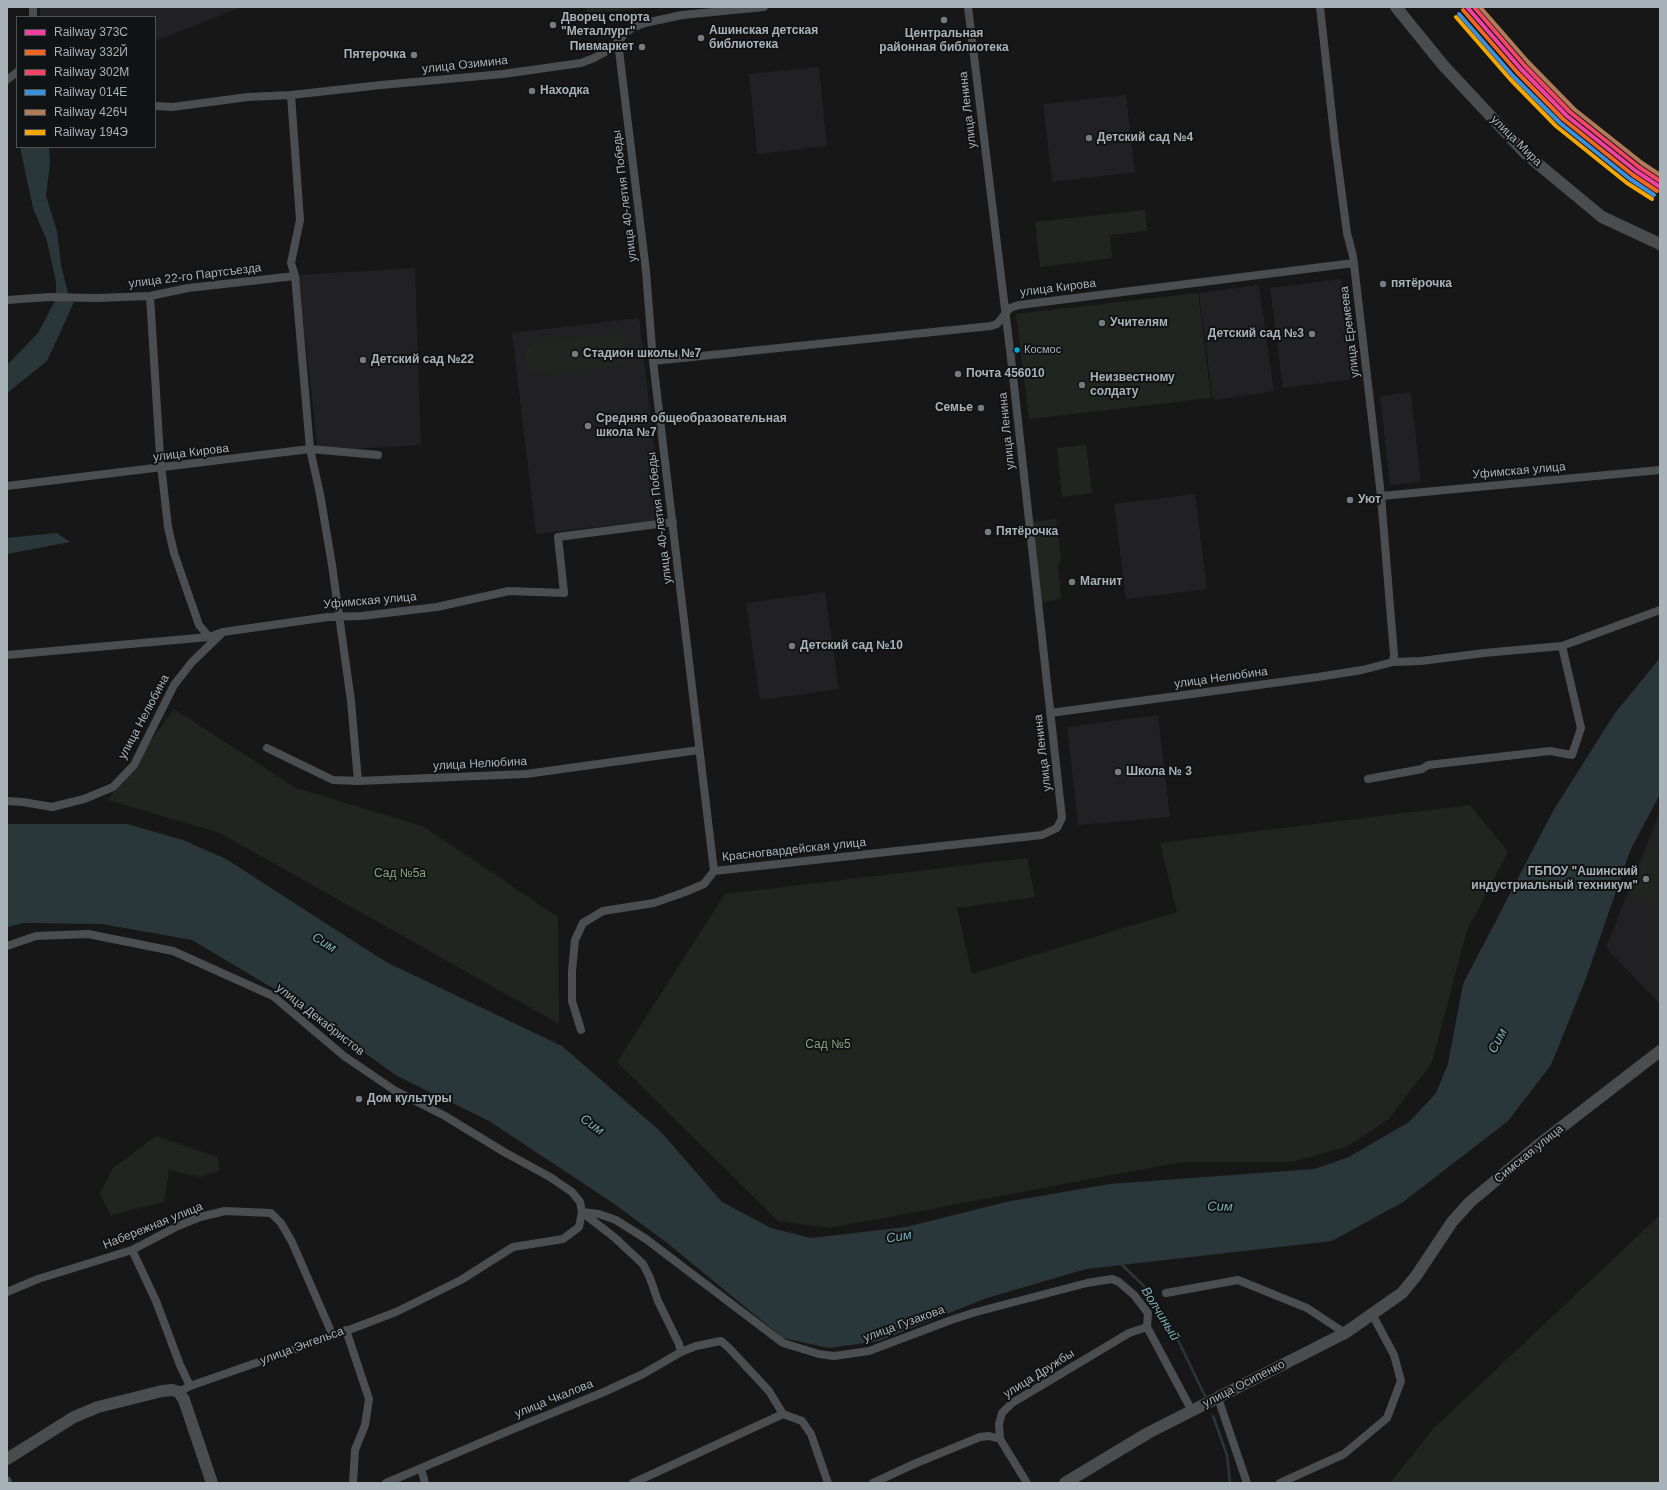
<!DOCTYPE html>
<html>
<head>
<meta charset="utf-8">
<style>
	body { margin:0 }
	#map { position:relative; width:1667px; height:1490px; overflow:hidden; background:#171717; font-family:Helvetica,sans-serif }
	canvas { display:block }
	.frame { position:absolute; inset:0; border:8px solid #a8b2b9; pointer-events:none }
	.legend { position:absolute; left:16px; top:16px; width:140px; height:132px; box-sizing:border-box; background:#111213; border:1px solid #4d5255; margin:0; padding:5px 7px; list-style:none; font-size:12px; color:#a8b2b9 }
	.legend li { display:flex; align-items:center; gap:8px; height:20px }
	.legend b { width:20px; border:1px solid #4d5255 }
</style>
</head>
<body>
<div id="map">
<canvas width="1667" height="1490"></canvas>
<div class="frame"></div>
<ul class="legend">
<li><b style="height:5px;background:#f240a1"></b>Railway 373C</li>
<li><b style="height:5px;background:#f26522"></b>Railway 332Й</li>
<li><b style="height:5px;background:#f34667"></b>Railway 302М</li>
<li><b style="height:5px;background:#3a90db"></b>Railway 014Е</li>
<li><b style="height:5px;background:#b07c57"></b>Railway 426Ч</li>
<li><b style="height:5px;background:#f7a600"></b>Railway 194Э</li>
</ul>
</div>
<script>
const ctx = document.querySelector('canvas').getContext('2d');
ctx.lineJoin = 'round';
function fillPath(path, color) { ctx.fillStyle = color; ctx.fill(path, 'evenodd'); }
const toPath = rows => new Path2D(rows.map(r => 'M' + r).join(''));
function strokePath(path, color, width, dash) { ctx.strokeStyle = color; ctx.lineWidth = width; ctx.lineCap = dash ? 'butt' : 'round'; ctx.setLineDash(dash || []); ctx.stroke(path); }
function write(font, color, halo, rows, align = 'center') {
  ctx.font = font + ' Helvetica,sans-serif'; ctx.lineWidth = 4; ctx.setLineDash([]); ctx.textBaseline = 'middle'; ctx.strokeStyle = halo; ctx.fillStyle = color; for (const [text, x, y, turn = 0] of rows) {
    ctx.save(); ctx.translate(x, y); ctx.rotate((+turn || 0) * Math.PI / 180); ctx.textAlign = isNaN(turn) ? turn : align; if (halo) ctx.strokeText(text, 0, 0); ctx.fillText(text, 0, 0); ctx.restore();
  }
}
const built = toPath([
	[40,7,242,7,155,41,155,17,40,17],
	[819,67,827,146,757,154,749,74],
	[1126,95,1135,172,1052,182,1043,104],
	[415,268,421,445,318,451,298,275],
	[1341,279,1354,379,1283,388,1270,288],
	[1259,285,1274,391,1213,400,1199,293],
	[639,318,663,519,536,534,512,333],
	[1411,392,1421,482,1390,485,1380,396],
	[1195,494,1207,589,1126,599,1114,504],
	[825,592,839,689,760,700,746,603],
	[1158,715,1170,817,1078,825,1067,727],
	[1660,811,1660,1004,1606,948]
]);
const green = toPath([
	[586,7,639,7,638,9,587,13],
	[1145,210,1147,231,1110,235,1112,258,1040,267,1035,222],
	[1198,293,1211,398,1029,419,1016,314],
	[617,333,625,341,626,348,624,362,620,366,537,375,530,370,525,359,525,353,528,348,536,341],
	[1086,445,1092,493,1062,497,1057,448],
	[1056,519,1061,560,1058,566,1061,599,1042,602,1033,522],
	[174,709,296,788,422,826,558,917,559,1024,220,833,108,800],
	[1470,805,1508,852,1467,930,1432,1062,1389,1119,1346,1147,1291,1162,1181,1162,830,1228,778,1221,617,1062,725,894,1027,858,1035,897,957,908,972,974,1177,912,1160,843],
	[1650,846,1660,850,1660,907,1630,895],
	[156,1136,218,1157,219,1171,200,1177,169,1170,164,1202,111,1215,100,1194,112,1169],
	[1660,1215,1660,1483,1390,1483,1434,1428]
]);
const water = toPath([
	[20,147,49,147,50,163,46,196,57,231,61,265,70,301,74,302,47,361,7,393,7,365,38,333,56,299,56,282,47,241,33,208],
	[57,533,70,542,7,554,7,538],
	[1660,658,1660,794,1630,851,1585,981,1551,1065,1508,1121,1403,1202,1332,1241,1086,1269,987,1298,879,1341,829,1348,783,1338,666,1242,613,1203,489,1121,397,1076,281,993,192,940,102,924,24,923,7,927,7,824,127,824,183,840,226,859,386,962,562,1046,661,1132,722,1202,771,1228,811,1238,906,1227,1006,1202,1110,1184,1314,1169,1349,1157,1409,1122,1436,1093,1448,1064,1463,984,1553,811,1615,713]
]);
const stream = toPath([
	[1120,1263,1147,1289,1178,1340,1205,1396],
	[1213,1416,1227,1455,1230,1483]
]);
const street = toPath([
	[33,7,33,17],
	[618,42,646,271,653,361,714,871],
	[7,80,17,72],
	[291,95,300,220,291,263,295,276,310,449,320,494,332,565,351,701,358,781],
	[155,106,172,107,248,97,291,95,381,85,503,74,581,63,594,58,605,52,618,42,625,33,634,27,645,23,682,15,764,7],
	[150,296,160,456,168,527,174,553,199,625,209,637],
	[7,300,50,297,96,298,150,296,188,288,295,276],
	[653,361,991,326,997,324,1010,308,1019,305,1354,263],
	[7,486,310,449,378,455],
	[1381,496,1660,470],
	[7,655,209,637,223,632,328,617,361,616,437,607,509,591,564,593,558,537,673,522],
	[1393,662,1421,661,1484,653,1562,646,1660,610],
	[1050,713,1318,677,1362,670,1393,662,1394,655,1381,496,1353,256,1347,233,1335,143,1320,7],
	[267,748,333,780,358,781,526,774,699,750],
	[1368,779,1422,769,1428,765,1550,751,1572,755,1581,728,1562,646],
	[7,801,23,802,52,807,84,799,113,787,134,765,174,685,192,662,221,634],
	[7,946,36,936,88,934,173,951,273,996,344,1056,394,1090,445,1116,504,1152,550,1177,572,1192,580,1202,582,1212,579,1227,563,1239,513,1247,461,1280,396,1312,333,1336,190,1386,179,1392],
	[581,1030,572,1001,572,971,575,940,583,923,603,911,654,903,685,892,704,884,714,871,1042,835,1057,828,1062,818,1011,358,968,7],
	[582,1212,599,1214,616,1220,646,1239,783,1343,819,1354,834,1356,869,1351,951,1320,976,1312,1087,1283,1112,1279,1119,1282,1134,1295,1148,1313,1147,1327,1192,1411],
	[583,1213,614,1237,643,1264,650,1278,658,1301,679,1344,681,1352],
	[132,1250,156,1301,180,1365,190,1386],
	[7,1292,38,1279,132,1250,178,1226,200,1217,225,1211,271,1213,281,1223,292,1242,333,1336],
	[1166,1293,1238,1280,1307,1308,1345,1333],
	[346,1330,369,1399,365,1425,355,1450,353,1483],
	[1218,1398,1247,1483],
	[1000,1439,1027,1483],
	[421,1468,425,1483],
	[7,1480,8,1483],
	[386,1483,513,1429,604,1392,643,1374,681,1352,696,1346,721,1341,729,1348,769,1391,783,1414,802,1421,811,1434,828,1483],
	[633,1483,783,1414],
	[873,1483,914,1464,980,1437,989,1436,1000,1439,999,1424,1002,1413,1012,1403,1129,1333,1147,1327],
	[1280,1483,1344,1454,1387,1418,1401,1381,1394,1355,1372,1314]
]);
const secondary = toPath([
	[1396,7,1443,65,1526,154,1602,217,1660,244],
	[7,1459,74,1417,98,1407,162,1391,172,1390,179,1392,184,1400,212,1483],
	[1065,1483,1148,1433,1345,1333,1402,1293,1416,1276,1452,1222,1470,1202,1537,1146,1660,1051]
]);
const rail1 = toPath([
	[1467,7,1521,69,1567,116,1636,171,1660,187]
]);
const rail2 = toPath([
	[1463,10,1517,72,1563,119,1633,175,1657,191]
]);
const rail3 = toPath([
	[1474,7,1525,66,1570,112,1639,167,1660,181]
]);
const rail4 = toPath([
	[1459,14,1513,76,1560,123,1630,179,1654,195]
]);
const rail5 = toPath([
	[1480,7,1528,62,1574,109,1642,163,1660,175]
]);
const rail6 = toPath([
	[1456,17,1510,79,1556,126,1627,183,1652,199]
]);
const markers = [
	[944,20,4,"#757c80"],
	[553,25,4,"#757c80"],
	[701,38,4,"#757c80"],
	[642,47,4,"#757c80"],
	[414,55,4,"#757c80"],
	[532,91,4,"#757c80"],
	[1089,138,4,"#757c80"],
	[1383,284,4,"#757c80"],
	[1102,323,4,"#757c80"],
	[1312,334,4,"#757c80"],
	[1017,350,3.5,"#00a9ce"],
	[575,354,4,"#757c80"],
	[363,360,4,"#757c80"],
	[958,374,4,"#757c80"],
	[1082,385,4,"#757c80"],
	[981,408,4,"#757c80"],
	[588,426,4,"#757c80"],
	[1350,500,4,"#757c80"],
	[988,532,4,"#757c80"],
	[1072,582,4,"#757c80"],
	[792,646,4,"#757c80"],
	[1118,772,4,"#757c80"],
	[1646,879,4,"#757c80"],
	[359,1099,4,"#757c80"]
];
const busNames = [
	["Космос",1024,350]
];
const poiNames = [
	["Дворец спорта",561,18],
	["\"Металлург\"",561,32],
	["Ашинская детская",709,31],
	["библиотека",709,45],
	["Центральная",944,34,"center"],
	["районная библиотека",944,48,"center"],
	["Пивмаркет",634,47,"right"],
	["Пятерочка",406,55,"right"],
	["Находка",540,91],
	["Детский сад №4",1097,138],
	["пятёрочка",1391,284],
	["Учителям",1110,323],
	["Детский сад №3",1304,334,"right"],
	["Стадион школы №7",583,354],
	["Детский сад №22",371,360],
	["Почта 456010",966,374],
	["Неизвестному",1090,378],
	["солдату",1090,392],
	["Семье",973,408,"right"],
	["Средняя общеобразовательная",596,419],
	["школа №7",596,433],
	["Уют",1358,500],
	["Пятёрочка",996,532],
	["Магнит",1080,582],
	["Детский сад №10",800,646],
	["Школа № 3",1126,772],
	["ГБПОУ \"Ашинский",1638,872,"right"],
	["индустриальный техникум\"",1638,886,"right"],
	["Дом культуры",367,1099]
];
const streetNames = [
	["улица Озимина",465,65,-6],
	["улица Ленина",968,110,-97],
	["улица Мира",1516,141,45],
	["улица 40-летия Победы",625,196,-97],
	["улица 22-го Партсъезда",195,276,-7],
	["улица Кирова",1058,288,-7],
	["улица Еремеева",1350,332,-97],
	["улица Ленина",1007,431,-96],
	["улица Кирова",191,453,-7],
	["Уфимская улица",1519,471,-5],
	["улица 40-летия Победы",660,518,-97],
	["Уфимская улица",370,601,-5],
	["улица Нелюбина",1221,678,-8],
	["улица Нелюбина",144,717,-62],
	["улица Ленина",1043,753,-97],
	["улица Нелюбина",480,764,-3],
	["Красногвардейская улица",794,850,-6],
	["улица Декабристов",320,1020,38],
	["Симская улица",1529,1154,-39],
	["Набережная улица",153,1226,-22],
	["улица Гузакова",904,1324,-20],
	["улица Энгельса",302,1346,-20],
	["улица Дружбы",1039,1374,-32],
	["улица Осипенко",1244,1384,-27],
	["улица Чкалова",554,1399,-22]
];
const parkNames = [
	["Сад №5а",400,874],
	["Сад №5",828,1045]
];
const waterNames = [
	["Сим",324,943,32],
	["Сим",1498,1041,-62],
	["Сим",592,1125,36],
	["Сим",1220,1207,1],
	["Сим",899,1237,-10],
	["Волчиный",1160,1314,58]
];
fillPath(built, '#212123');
fillPath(green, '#20261f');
fillPath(water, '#2a373a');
strokePath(stream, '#2a373a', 2.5);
strokePath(street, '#4b4e50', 8);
strokePath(secondary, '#4a4c4e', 12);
strokePath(rail1, '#f240a1', 4);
strokePath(rail2, '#f26522', 4);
strokePath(rail3, '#f34667', 4);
strokePath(rail4, '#3a90db', 4);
strokePath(rail5, '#b07c57', 4);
strokePath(rail6, '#f7a600', 4);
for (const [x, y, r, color] of markers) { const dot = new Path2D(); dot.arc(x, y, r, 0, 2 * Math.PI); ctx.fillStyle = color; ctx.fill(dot); strokePath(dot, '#111213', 1.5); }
write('11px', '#a8b2b9', '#111213', busNames, 'left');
write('bold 12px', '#a8b2b9', '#111213', poiNames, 'left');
write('12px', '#a8b2b9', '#111213', streetNames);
write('12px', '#88a47e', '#111213', parkNames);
write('italic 13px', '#7dacb5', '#111213', waterNames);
</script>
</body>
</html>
